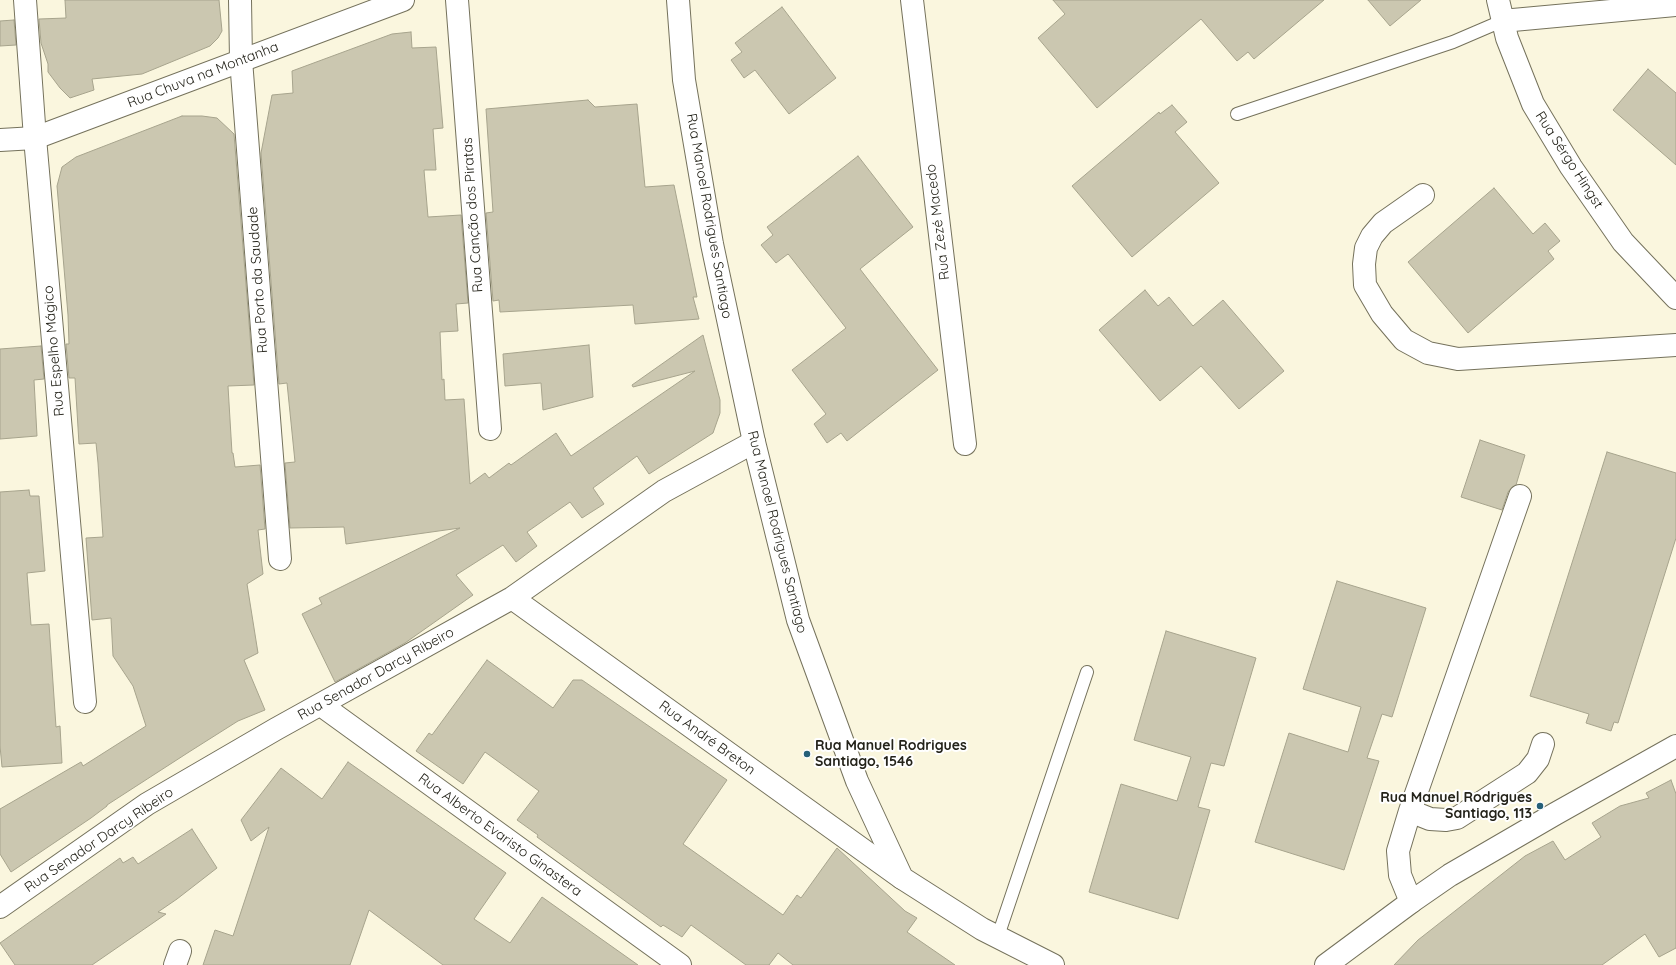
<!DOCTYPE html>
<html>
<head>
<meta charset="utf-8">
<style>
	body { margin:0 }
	canvas { display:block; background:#faf6de }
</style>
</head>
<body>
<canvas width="1676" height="965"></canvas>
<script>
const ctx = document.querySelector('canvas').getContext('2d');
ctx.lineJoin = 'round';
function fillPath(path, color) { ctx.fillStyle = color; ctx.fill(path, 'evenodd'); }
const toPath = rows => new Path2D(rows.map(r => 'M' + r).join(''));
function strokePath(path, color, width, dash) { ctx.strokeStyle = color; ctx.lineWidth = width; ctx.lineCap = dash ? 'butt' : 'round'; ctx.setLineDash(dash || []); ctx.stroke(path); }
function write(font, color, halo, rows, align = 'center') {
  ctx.font = font + ' Quicksand,sans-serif'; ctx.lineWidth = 4; ctx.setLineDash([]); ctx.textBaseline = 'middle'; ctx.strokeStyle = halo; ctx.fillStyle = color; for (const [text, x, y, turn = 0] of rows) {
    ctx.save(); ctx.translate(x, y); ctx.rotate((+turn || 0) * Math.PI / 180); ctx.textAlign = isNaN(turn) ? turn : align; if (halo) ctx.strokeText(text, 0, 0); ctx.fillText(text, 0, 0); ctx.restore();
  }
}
const building = toPath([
	[65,0,219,0,222,31,218,38,210,46,142,74,92,79,94,90,70,98,60,88,48,72,48,64,41,43,39,19,66,18,65,0],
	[1053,0,1324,0,1254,59,1248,52,1237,61,1201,19,1097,108,1038,38,1065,14,1053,0],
	[1368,0,1421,0,1390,26,1368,0],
	[782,7,836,78,789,114,755,70,744,78,731,60,742,52,735,43,782,7],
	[14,20,16,45,0,46,0,21,14,20],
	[411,32,412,48,436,47,443,128,433,129,436,170,424,170,428,217,461,215,468,303,456,304,458,331,440,332,442,380,444,379,445,400,464,399,470,484,485,473,489,478,509,463,511,465,556,433,571,456,695,371,633,387,632,385,703,335,720,400,720,413,713,433,649,474,637,456,593,488,604,504,582,518,570,502,527,532,537,546,516,562,503,545,456,575,473,595,405,643,335,682,302,614,322,604,319,598,460,528,346,544,344,527,290,528,285,463,295,462,287,383,279,384,261,153,272,95,293,93,292,71,392,34,411,32],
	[1648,69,1676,93,1676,165,1613,110,1648,69],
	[588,100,595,107,637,104,645,187,674,185,697,297,693,297,699,319,635,324,633,305,500,312,499,300,493,301,486,213,493,212,486,109,588,100],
	[1172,105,1187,122,1175,132,1219,183,1132,257,1072,186,1159,112,1160,114,1172,105],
	[182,116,202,116,217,118,234,134,254,385,228,386,232,453,233,453,235,467,260,465,265,529,258,530,263,574,247,584,258,653,244,660,265,710,238,721,189,752,107,805,107,806,91,818,11,872,0,854,0,809,81,762,83,766,146,726,133,686,113,656,111,618,92,620,86,538,103,537,98,463,96,443,79,444,75,378,69,378,66,344,69,344,68,315,57,186,62,167,76,157,182,116],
	[858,156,913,227,860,269,938,370,847,441,841,433,827,443,814,424,826,414,792,370,846,328,789,255,788,254,776,263,761,245,773,235,767,227,858,156],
	[1494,188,1533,234,1545,223,1560,241,1548,251,1554,259,1468,333,1408,262,1494,188],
	[1145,290,1158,306,1169,297,1193,326,1223,300,1284,371,1239,409,1201,366,1160,401,1099,330,1145,290],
	[589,345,593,397,543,410,541,383,505,386,503,354,589,345],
	[41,346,44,379,34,380,37,436,0,439,0,349,41,346],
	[1480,440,1525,455,1516,485,1512,487,1508,492,1502,510,1461,497,1480,440],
	[1607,452,1676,473,1676,538,1618,723,1614,722,1611,731,1586,723,1589,714,1530,696,1607,452],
	[29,490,30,496,39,496,45,571,27,573,31,625,49,624,56,727,60,726,62,763,2,767,0,746,0,492,29,490],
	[1337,581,1426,608,1392,717,1382,714,1367,758,1379,761,1344,870,1255,842,1289,733,1348,752,1361,707,1303,689,1337,581],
	[1166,631,1256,658,1224,766,1211,763,1198,807,1210,810,1178,919,1089,892,1121,784,1177,801,1191,757,1134,740,1166,631],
	[487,660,553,708,573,680,582,680,727,780,683,844,783,915,797,895,801,898,837,848,905,911,917,918,907,932,955,965,793,965,778,953,769,965,746,965,691,925,682,937,663,925,661,927,537,837,538,835,517,820,539,791,485,752,463,784,416,751,429,733,432,735,487,660],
	[348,762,506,873,474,919,510,943,542,897,638,965,443,965,369,910,350,965,203,965,215,930,233,936,269,827,251,841,241,820,281,768,322,799,348,762],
	[1671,780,1676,794,1676,948,1659,957,1645,934,1602,965,1394,965,1418,940,1525,856,1553,841,1565,860,1601,837,1592,823,1620,806,1649,798,1646,793,1671,780],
	[192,829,217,868,177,899,158,912,166,914,92,965,15,965,0,943,120,858,123,863,133,857,138,864,192,829]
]);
const service = toPath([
	[1237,114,1453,42,1502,21],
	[998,936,1087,672]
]);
const minor = toPath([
	[25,0,35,138,85,702],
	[240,0,241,60,280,559],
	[457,0,490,429],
	[912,0,965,444],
	[1498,0,1507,38,1533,104,1571,167,1623,242,1676,298],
	[1502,21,1676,5],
	[1423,195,1383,223,1372,236,1366,248,1364,264,1365,285,1382,314,1404,340,1428,353,1458,359,1676,345],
	[512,598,902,878],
	[321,705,680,965],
	[1410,811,1430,819,1446,820,1457,818,1527,773,1538,759,1543,744],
	[1411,902,1400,875,1398,851,1410,811,1520,496],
	[0,907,147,804,276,729,512,598,664,491,754,442],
	[175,965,180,951]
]);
const tertiary = toPath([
	[0,140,35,138,403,0]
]);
const secondary = toPath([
	[678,0,684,80,712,244,754,442,798,620,857,781,902,878,982,929,1053,965],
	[1326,965,1411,902,1450,875,1555,814,1676,746]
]);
const markers = [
	[807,754,4,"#255f78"],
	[1540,806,4,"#255f78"]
];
const streetNames = [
	["Rua Chuva na Montanha",203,75,-21],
	["Rua Sérgo Hingst",1569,160,57],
	["Rua Canção dos Piratas",473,215,-94],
	["Rua Manoel Rodrigues Santiago",709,216,80],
	["Rua Zezé Macedo",938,222,-97],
	["Rua Porto da Saudade",258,280,-94],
	["Rua Espelho Mágico",54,351,-95],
	["Rua Manoel Rodrigues Santiago",777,532,76],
	["Rua Senador Darcy Ribeiro",376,674,-29],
	["Rua André Breton",707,738,36],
	["Rua Alberto Evaristo Ginastera",500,835,36],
	["Rua Senador Darcy Ribeiro",99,840,-34]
];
const poiNames = [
	["Rua Manuel Rodrigues",815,746],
	["Santiago, 1546",815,762],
	["Rua Manuel Rodrigues",1532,798,"right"],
	["Santiago, 113",1532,814,"right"]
];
fillPath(building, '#cbc7b0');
strokePath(building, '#a7a48d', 1);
strokePath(service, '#75725c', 14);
strokePath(minor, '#75725c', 24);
strokePath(tertiary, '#75725c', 24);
strokePath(secondary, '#75725c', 24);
strokePath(service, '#fff', 12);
strokePath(minor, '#fff', 22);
strokePath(tertiary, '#fff', 22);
strokePath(secondary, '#fff', 22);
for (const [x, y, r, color] of markers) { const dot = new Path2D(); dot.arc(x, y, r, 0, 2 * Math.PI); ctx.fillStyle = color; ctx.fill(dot); strokePath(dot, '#fff', 1.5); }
write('14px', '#24231a', '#fff', streetNames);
write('bold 14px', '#24231a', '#fff', poiNames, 'left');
</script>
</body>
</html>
